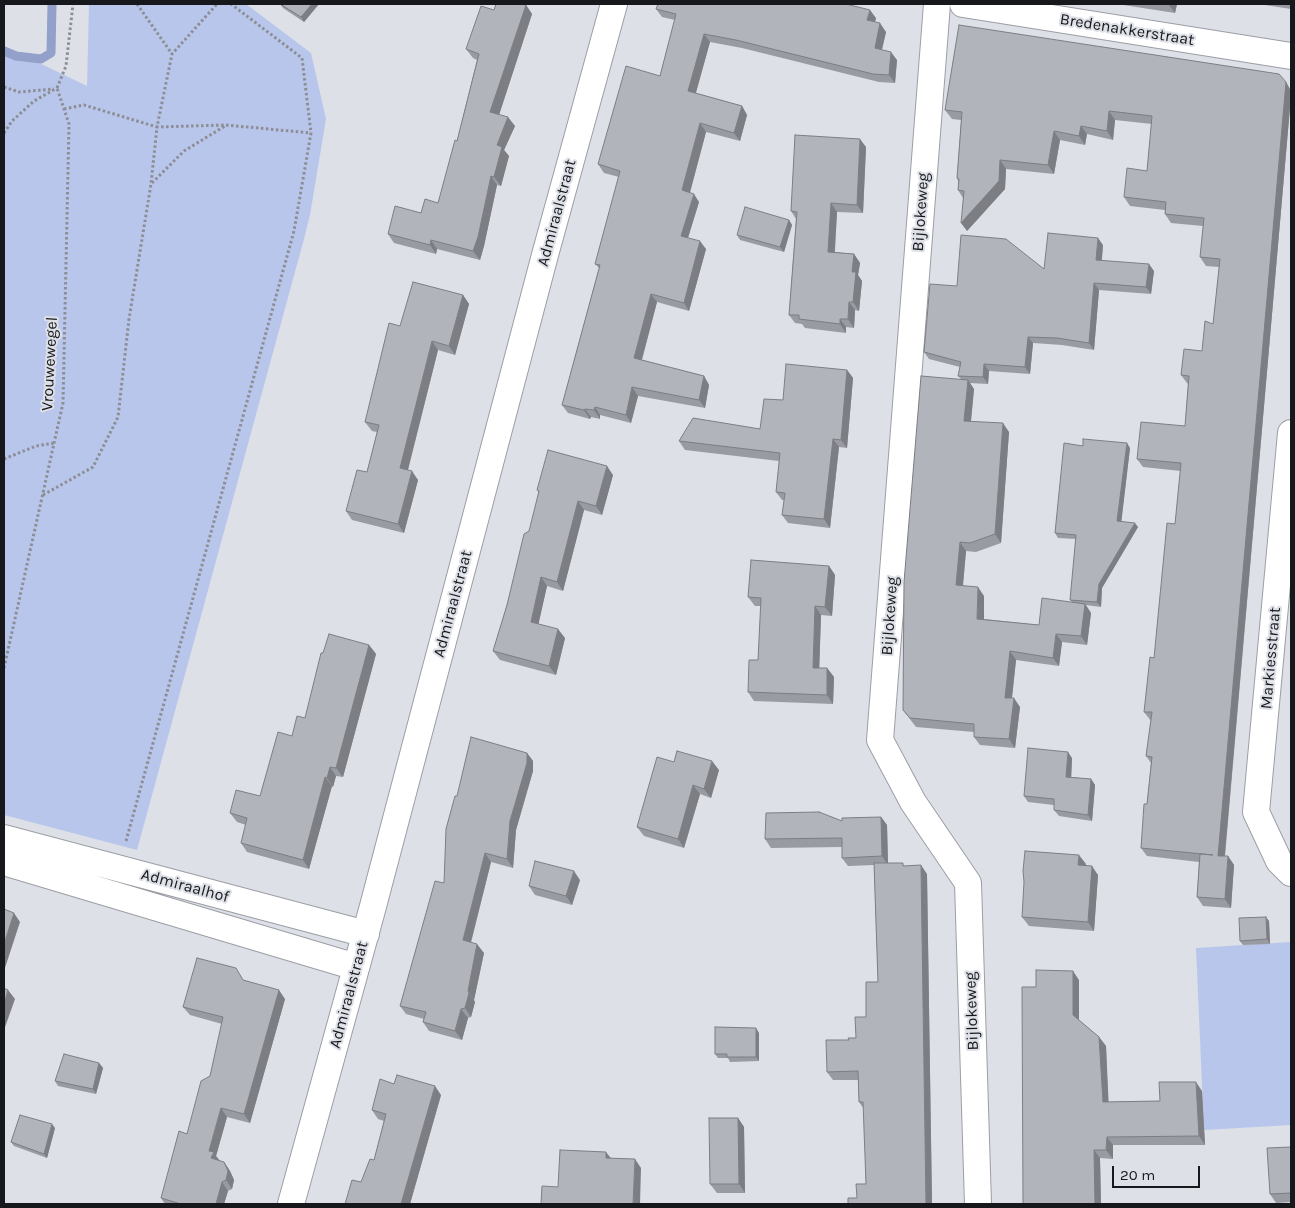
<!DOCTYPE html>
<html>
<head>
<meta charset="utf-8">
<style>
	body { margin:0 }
	#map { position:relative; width:1295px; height:1208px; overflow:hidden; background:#dde0e7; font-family:Karla,sans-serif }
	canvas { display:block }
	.frame { position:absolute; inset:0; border:5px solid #17181b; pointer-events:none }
	.scale { position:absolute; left:1112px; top:1166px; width:88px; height:22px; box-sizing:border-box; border:2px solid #17181b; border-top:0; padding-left:6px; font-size:15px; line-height:18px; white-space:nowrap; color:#17181b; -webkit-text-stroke:4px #dde0e7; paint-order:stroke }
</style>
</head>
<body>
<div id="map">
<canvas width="1295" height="1208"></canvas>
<div class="frame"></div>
<div class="scale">20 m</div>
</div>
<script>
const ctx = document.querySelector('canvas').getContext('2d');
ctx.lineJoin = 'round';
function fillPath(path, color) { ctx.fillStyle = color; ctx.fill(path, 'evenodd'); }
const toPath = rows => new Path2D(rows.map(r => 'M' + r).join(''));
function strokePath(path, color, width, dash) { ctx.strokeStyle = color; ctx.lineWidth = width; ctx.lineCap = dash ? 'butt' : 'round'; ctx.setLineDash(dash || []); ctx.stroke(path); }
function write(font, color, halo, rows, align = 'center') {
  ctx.font = font + ' Karla,sans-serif'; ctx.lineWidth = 4; ctx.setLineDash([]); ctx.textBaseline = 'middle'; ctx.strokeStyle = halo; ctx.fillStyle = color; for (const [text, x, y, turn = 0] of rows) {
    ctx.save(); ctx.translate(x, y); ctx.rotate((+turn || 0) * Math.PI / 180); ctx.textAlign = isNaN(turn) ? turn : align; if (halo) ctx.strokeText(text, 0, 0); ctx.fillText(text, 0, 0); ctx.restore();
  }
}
const green = toPath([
	[89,4,246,4,311,53,326,119,310,215,304,239,137,850,4,815,4,46,87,86],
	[1291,942,1291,1125,1204,1130,1196,948]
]);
const stream = toPath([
	[4,51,16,56,41,59,51,53,52,4]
]);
const path = toPath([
	[137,4,172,54],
	[4,87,19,92,54,89],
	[57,88,66,66,73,4],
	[64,109,84,105,157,127,172,54,217,4],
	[4,133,12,121,34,101,57,88],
	[152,183,184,151,225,126],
	[4,459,36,446,54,443],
	[43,495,93,467,118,417,129,319,151,184,157,127,226,125,311,133],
	[4,668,63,403,69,124,57,88],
	[126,841,294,231,311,133,302,58,231,4]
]);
const street = toPath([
	[937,4,880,740,913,802,968,883,978,1204],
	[963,4,1291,56],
	[1291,433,1256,812,1279,861,1291,873],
	[4,838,366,934],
	[4,862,356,967],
	[291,1204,372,910,545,255,614,4]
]);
const wall = toPath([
	[280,4,319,4,304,22,283,8],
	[1117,4,1177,4,1175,13],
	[1258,4,1291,4,1291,9],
	[526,5,532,14,499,115,515,126,504,150,509,156,501,186,497,185,484,246,480,260,437,249,436,254,394,243,388,234,438,203,457,141,477,60,473,58,466,49,494,10],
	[656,9,876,18,875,22,886,32,882,50,897,60,895,83,879,82,742,48,710,42,696,93,742,106,747,115,740,141,706,132,690,193,699,202,688,238,706,249,689,311,657,302,642,360,704,376,709,385,705,408,638,396,631,423,600,415,600,419,591,417,590,419,568,413,562,405,599,268,595,264,619,177,604,173,598,164,660,76,675,20,662,17],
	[1286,82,1291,91,1291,96,1225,856,1228,856,1234,865,1231,908,1203,906,1197,897,1199,862,1147,856,1141,848,1147,804,1151,763,1146,756,1151,721,1144,712,1154,658,1175,524,1181,471,1143,467,1137,459,1185,426,1188,384,1187,383,1181,375,1202,351,1213,324,1219,267,1206,266,1200,257,1203,226,1171,223,1165,214,1165,210,1130,206,1124,197,1147,171,1152,124,1115,120,1113,140,1087,134,1085,145,1060,140,1054,174,1006,169,1005,189,967,231,963,198,958,190,958,181,957,178,961,120,952,119,945,110],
	[866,147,863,213,837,212,835,252,854,254,860,263,858,275,862,281,859,311,855,310,854,328,846,327,846,333,805,328,802,324,795,323,789,315,796,219,791,211],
	[789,220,792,225,784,252,740,240,737,235],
	[1103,245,1102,260,1154,271,1151,294,1099,290,1094,350,1062,345,1033,343,1030,374,989,371,988,384,970,383,974,389,971,421,1009,432,1001,543,976,552,966,551,963,586,984,596,984,619,1039,625,1072,602,1070,600,1076,539,1058,538,1055,533,1083,446,1130,448,1121,521,1138,527,1102,588,1101,607,1086,605,1091,613,1087,645,1062,642,1059,666,1016,660,1012,698,1020,707,1015,748,980,745,974,737,974,732,916,727,903,710,961,379,958,376,960,367,929,359,924,352,957,286,1044,269],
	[463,295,469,304,455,355,438,350,408,470,418,480,404,533,352,520,346,511,367,472,377,432,372,431,365,422,400,326],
	[847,370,853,378,847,448,839,447,830,528,788,523,782,515,784,500,782,500,776,492,779,461,685,450,679,441,760,429,783,400],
	[613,475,602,515,584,510,563,591,547,586,538,624,565,638,556,675,500,660,493,651,529,531,539,493,537,490],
	[829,566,835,575,832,616,821,615,819,668,827,668,834,677,833,704,754,701,748,692,758,660,761,606,755,606,748,597],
	[369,645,376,654,343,777,336,776,333,787,332,786,309,869,247,852,241,843,246,825,237,822,230,813,260,796,292,736,305,718,323,653],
	[527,753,533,761,533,771,516,830,513,868,491,862,471,943,484,953,474,1000,475,1002,471,1017,468,1018,462,1040,429,1031,423,1022,424,1019,406,1014,400,1006,444,883],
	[1072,758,1071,777,1091,779,1095,785,1092,821,1059,816,1054,810,1054,805,1028,802,1024,796],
	[674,762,719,770,711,798,700,794,684,848,644,836,637,827],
	[881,817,887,825,888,863,905,866,927,874,932,1204,848,1204,857,1198,866,1184,864,1109,859,1102,858,1080,833,1080,827,1072,849,1040,856,1038,866,1017,878,982,874,865,848,866,842,858,842,847,771,848,765,839,842,821],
	[1086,864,1086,865,1098,875,1094,931,1029,926,1022,917],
	[580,880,572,905,535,895,529,886],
	[1269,921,1270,944,1243,945,1240,941],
	[244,980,285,999,250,1123,227,1117,216,1156,220,1161,224,1162,230,1171,234,1180,232,1189,228,1191,224,1204,165,1204,161,1198,187,1134,210,1076,222,1024,190,1015,183,1007],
	[1079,980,1079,1020,1099,1037,1106,1046,1108,1102,1160,1101,1202,1091,1205,1145,1113,1145,1113,1159,1100,1158,1101,1204,1023,1204,1036,987],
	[759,1033,759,1061,730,1062,728,1058,718,1058,715,1054],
	[99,1063,103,1068,96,1094,58,1086,55,1081],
	[394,1084,441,1095,410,1204,345,1204,361,1182,374,1160,384,1121,378,1119,372,1110],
	[738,1118,744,1127,745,1193,717,1193,710,1184],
	[55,1128,47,1158,14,1146,11,1142],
	[1291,1147,1291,1202,1276,1203,1270,1194]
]);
const shadedWall = toPath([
	[312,4,319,4,304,22,301,17],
	[1169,4,1177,4,1175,13,1169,5],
	[526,5,532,14,497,121,490,112],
	[870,10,876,18,873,28,867,20],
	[880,23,886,32,880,57,875,48],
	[704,34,710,42,694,99,688,91],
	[891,52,897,60,895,83,889,75],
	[1286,82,1291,91,1291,96,1224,864,1218,856],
	[742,106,747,115,740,141,734,133],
	[1109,111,1115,120,1113,140,1107,131],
	[508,117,515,126,504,150,509,156,501,186,494,177,497,145],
	[700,123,706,132,688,199,682,190],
	[1081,126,1087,134,1085,145,1079,136],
	[1054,131,1060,140,1054,174,1048,165],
	[860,139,866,147,863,213,857,205],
	[1000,160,1006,169,1005,189,967,231,961,223],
	[491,176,497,185,484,246,480,260,473,251],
	[694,194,699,202,686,244,681,236],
	[831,203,837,212,834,260,828,252],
	[789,220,792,225,784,252,780,247],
	[1098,238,1103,245,1101,266,1096,260],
	[431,240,437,249,436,254,430,245],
	[700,241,706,249,689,311,684,303],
	[854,254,860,263,858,275,862,281,859,311,853,302,852,272],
	[1149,264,1154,271,1151,294,1146,287],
	[1094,283,1099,290,1094,350,1089,343],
	[651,294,657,302,640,366,634,358],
	[463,295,469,304,455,355,449,346],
	[849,302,855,310,854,328,848,319],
	[840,319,846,327,846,333,840,324],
	[1028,337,1033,343,1030,374,1025,367],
	[432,341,438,350,406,477,400,468],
	[984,364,989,371,988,384,983,377],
	[847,370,853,378,847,448,841,440],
	[704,376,709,385,705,408,699,400],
	[968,380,974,389,970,430,964,421],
	[632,387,638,396,631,423,626,415],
	[595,407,600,415,600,419,594,410],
	[585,409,591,417,590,419,584,410],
	[1003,423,1009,432,1001,543,995,534],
	[833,439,839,447,830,528,824,519],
	[1127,443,1130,448,1121,525,1117,521],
	[607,466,613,475,602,515,596,506],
	[412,471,418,480,404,533,398,524],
	[578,501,584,510,563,591,557,582],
	[1135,523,1138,527,1102,588,1101,607,1097,602,1099,584],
	[960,542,966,551,962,594,956,585],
	[829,566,835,575,832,616,825,607],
	[541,577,547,586,537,631,531,622],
	[978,587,984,596,984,627,977,619],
	[1085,604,1091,613,1087,645,1081,636],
	[815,606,821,615,819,677,813,668],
	[558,629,565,638,556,675,549,666],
	[1056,634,1062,642,1059,666,1053,658],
	[369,645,376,654,343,777,336,768],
	[1010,651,1016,660,1011,706,1005,698],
	[827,668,834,677,833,704,827,695],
	[1014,698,1020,707,1015,748,1009,739],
	[1068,752,1072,758,1071,783,1066,777],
	[527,753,533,761,533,771,516,830,513,868,507,859,510,821],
	[712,761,719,770,711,798,704,789],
	[330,767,336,776,333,787,327,778],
	[325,777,332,786,309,869,303,860],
	[1091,779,1095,785,1092,821,1088,815],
	[693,785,700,794,684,848,678,839],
	[881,817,887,825,888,865,882,856],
	[485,853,491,862,469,949,463,940],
	[1079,855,1086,864,1085,874,1078,865],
	[1228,856,1234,865,1231,908,1225,899],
	[921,865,927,874,932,1204,926,1204],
	[1092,866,1098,875,1094,931,1088,922],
	[574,871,580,880,572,905,566,896],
	[14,913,20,922,4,971,4,944],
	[1266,917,1269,921,1270,944,1267,939],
	[477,944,484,953,474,1000,468,991],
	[1073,971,1079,980,1079,1024,1073,1015],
	[8,990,15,999,4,1030,4,1004],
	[279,990,285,999,250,1123,244,1114],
	[469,993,475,1002,471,1017,465,1008],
	[461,1009,468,1018,462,1040,455,1031],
	[756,1028,759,1033,759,1061,756,1057],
	[1099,1037,1106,1046,1109,1111,1103,1102],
	[99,1063,103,1068,96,1094,93,1089],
	[1196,1082,1202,1091,1205,1145,1199,1136],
	[435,1086,441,1095,410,1204,401,1204],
	[221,1108,227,1117,216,1156,220,1161,211,1158,209,1151],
	[738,1118,744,1127,745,1193,739,1184],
	[52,1124,55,1128,47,1158,44,1154],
	[1107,1137,1113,1145,1113,1159,1106,1150],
	[1094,1150,1100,1158,1101,1204,1095,1204],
	[606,1152,613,1161,606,1158],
	[635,1159,641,1168,640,1204,633,1204],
	[224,1162,230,1171,234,1180,232,1189,226,1180],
	[222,1182,228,1191,224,1204,216,1204]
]);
const building = toPath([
	[280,4,312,4,301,17,280,4],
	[496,4,521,4,526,5,490,112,508,117,497,145,502,147,494,177,491,176,478,237,473,251,431,240,430,245,388,234,395,206,421,213,425,199,438,203,455,140,457,141,479,54,466,49,481,6,494,10,496,4],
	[658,4,846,4,870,10,867,20,880,23,875,48,891,52,889,75,873,74,736,40,704,34,688,91,742,106,734,133,700,123,682,190,694,194,681,236,700,241,684,303,651,294,634,358,704,376,699,400,632,387,626,415,595,407,594,410,585,409,584,410,562,405,600,265,595,264,620,171,598,164,626,66,660,76,676,14,656,9,658,4],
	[959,25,1279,74,1286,82,1218,856,1228,856,1225,899,1197,897,1200,854,1213,855,1141,848,1144,804,1147,804,1152,757,1146,756,1152,712,1144,712,1150,657,1154,658,1167,523,1175,524,1181,463,1137,459,1141,422,1185,426,1189,376,1181,375,1184,349,1202,351,1205,321,1213,324,1220,259,1200,257,1204,218,1165,214,1166,202,1124,197,1127,168,1147,171,1152,116,1109,111,1107,131,1081,126,1079,136,1054,131,1048,165,1000,160,999,181,961,223,964,191,958,190,959,179,957,178,962,112,945,110,959,25],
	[795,135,860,139,857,205,831,203,828,252,854,254,852,272,856,272,853,302,849,302,848,319,840,319,840,324,799,319,799,315,789,315,797,212,791,211,795,135],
	[745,207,789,220,780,247,737,235,745,207],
	[1048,233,1098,238,1096,260,1149,264,1146,287,1094,283,1089,343,1057,338,1028,337,1025,367,984,364,983,377,958,376,961,362,924,352,930,284,957,286,961,235,1006,239,1044,269,1048,233],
	[413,282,463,295,449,346,432,341,400,468,412,471,398,524,346,511,357,470,367,472,379,425,365,422,389,323,400,326,413,282],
	[786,364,847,370,841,440,833,439,824,519,782,515,785,493,776,492,780,453,679,441,693,418,760,429,764,399,783,400,786,364],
	[921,376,968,380,964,421,1003,423,995,534,970,543,960,542,956,585,978,587,977,619,1039,625,1042,598,1085,604,1081,636,1056,634,1053,658,1010,651,1005,698,1014,698,1009,739,974,737,974,724,910,718,903,710,904,582,921,376],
	[1083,439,1127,443,1117,521,1135,523,1099,584,1097,602,1070,600,1076,535,1055,533,1064,443,1083,446,1083,439],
	[548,450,607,466,596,506,578,501,557,582,541,577,531,622,558,629,549,666,493,651,507,605,524,534,529,531,539,491,537,490,548,450],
	[751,560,829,566,825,607,815,606,813,668,827,668,827,695,748,692,749,660,758,660,761,598,748,597,751,560],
	[329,634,369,645,336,768,330,767,327,778,325,777,303,860,241,843,247,818,230,813,236,790,260,796,278,732,292,736,297,716,305,718,321,653,323,653,329,634],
	[471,737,527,753,527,763,510,821,507,859,485,853,463,940,477,944,468,991,469,993,465,1008,461,1009,455,1031,423,1022,426,1012,400,1006,435,881,444,883,446,829,455,796,457,796,471,737],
	[1028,748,1068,752,1066,777,1091,779,1088,815,1054,810,1054,799,1024,796,1028,748],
	[677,751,712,761,704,789,693,785,678,839,637,827,657,757,674,762,677,751],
	[819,812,842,821,842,818,881,817,882,856,842,858,842,838,765,839,766,813,819,812],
	[1025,851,1079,855,1078,865,1092,866,1088,922,1022,917,1024,882,1023,871,1025,851],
	[535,861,574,871,566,896,529,886,535,861],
	[874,863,903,863,903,866,921,865,926,1204,848,1204,848,1198,857,1198,856,1184,866,1184,863,1102,859,1102,858,1071,827,1072,826,1040,849,1040,848,1038,856,1038,855,1017,866,1017,866,982,878,982,874,863],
	[4,909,14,913,4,944,4,909],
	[1266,917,1267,939,1240,941,1239,918,1266,917],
	[197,958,236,968,243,980,279,990,244,1114,221,1108,209,1151,214,1152,211,1158,224,1162,228,1171,226,1180,222,1182,216,1204,181,1204,161,1198,179,1131,187,1134,201,1081,210,1076,223,1017,183,1007,197,958],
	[1036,970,1073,971,1073,1015,1099,1037,1103,1102,1160,1101,1159,1082,1196,1082,1199,1136,1107,1137,1106,1150,1094,1150,1095,1204,1023,1204,1022,987,1036,987,1036,970],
	[4,988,8,990,4,1004,4,988],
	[715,1027,756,1028,756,1057,727,1057,727,1054,715,1054,715,1027],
	[64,1054,99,1063,93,1089,55,1081,64,1054],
	[397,1075,435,1086,401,1204,345,1204,352,1180,361,1182,370,1159,374,1160,386,1114,372,1110,380,1079,394,1084,397,1075],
	[20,1115,52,1124,44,1154,11,1142,20,1115],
	[709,1118,738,1118,739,1184,710,1184,709,1118],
	[1291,1147,1291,1193,1270,1194,1267,1148,1291,1147],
	[560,1150,606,1152,606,1158,635,1159,633,1204,541,1204,542,1186,558,1187,560,1150]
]);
const streetNames = [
	["Bredenakkerstraat",1127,30,9],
	["Bijlokeweg",921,212,-86],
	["Admiraalstraat",557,213,-75],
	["Vrouwewegel",50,364,-87],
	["Admiraalstraat",453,604,-75],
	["Bijlokeweg",890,616,-86],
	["Markiesstraat",1271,658,-85],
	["Admiraalhof",185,886,15],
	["Admiraalstraat",349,995,-75],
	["Bijlokeweg",972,1011,-92]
];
fillPath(green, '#b9c6ec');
strokePath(stream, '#92a0ca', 9);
strokePath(street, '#9c9ea5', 28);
strokePath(path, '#8c8e94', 3, [2.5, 2.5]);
strokePath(street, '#fff', 26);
fillPath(wall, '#989ba1');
fillPath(shadedWall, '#7c7e83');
fillPath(building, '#b1b4bb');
strokePath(building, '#7c7e83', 1);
write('16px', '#17181b', '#dde0e7', streetNames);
</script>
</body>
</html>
